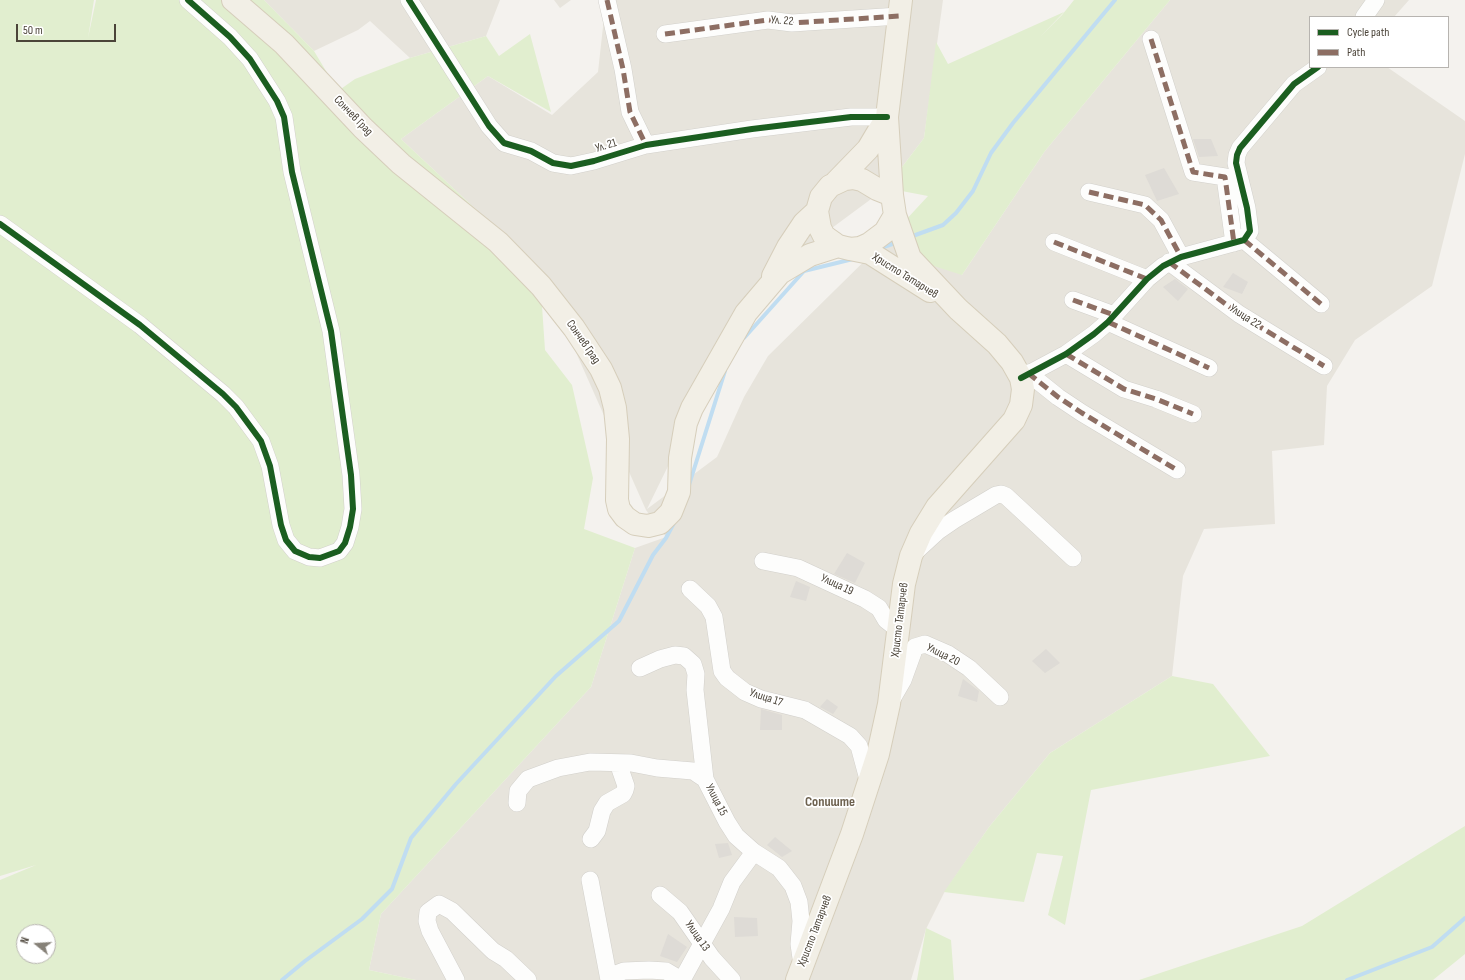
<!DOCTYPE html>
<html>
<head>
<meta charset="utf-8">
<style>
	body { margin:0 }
	#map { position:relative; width:1465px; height:980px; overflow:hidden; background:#f4f2ee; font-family:"Sofia Sans Condensed",sans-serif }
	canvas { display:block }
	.legend { position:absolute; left:1309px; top:16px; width:140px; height:52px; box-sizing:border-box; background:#fff; border:1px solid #b7b4b0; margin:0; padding:5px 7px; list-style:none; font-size:12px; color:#4b4439 }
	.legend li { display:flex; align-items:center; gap:8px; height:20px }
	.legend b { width:20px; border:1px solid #b7b4b0 }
	.north { position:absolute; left:16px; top:924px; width:40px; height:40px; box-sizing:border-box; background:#fff; border:1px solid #b7b4b0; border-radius:50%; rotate:288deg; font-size:11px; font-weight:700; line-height:16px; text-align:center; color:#4b4439 }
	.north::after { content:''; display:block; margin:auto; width:14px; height:18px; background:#868178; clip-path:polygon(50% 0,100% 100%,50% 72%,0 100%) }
	.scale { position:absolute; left:16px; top:24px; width:100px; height:18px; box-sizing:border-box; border:2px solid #4b4439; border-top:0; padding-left:5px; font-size:12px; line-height:14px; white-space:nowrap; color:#4b4439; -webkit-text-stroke:3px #fff; paint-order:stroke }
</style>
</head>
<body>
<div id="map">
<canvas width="1465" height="980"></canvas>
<ul class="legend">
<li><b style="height:5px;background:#1b5e20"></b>Cycle path</li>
<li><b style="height:5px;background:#8d6e63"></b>Path</li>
</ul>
<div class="north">N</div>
<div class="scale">50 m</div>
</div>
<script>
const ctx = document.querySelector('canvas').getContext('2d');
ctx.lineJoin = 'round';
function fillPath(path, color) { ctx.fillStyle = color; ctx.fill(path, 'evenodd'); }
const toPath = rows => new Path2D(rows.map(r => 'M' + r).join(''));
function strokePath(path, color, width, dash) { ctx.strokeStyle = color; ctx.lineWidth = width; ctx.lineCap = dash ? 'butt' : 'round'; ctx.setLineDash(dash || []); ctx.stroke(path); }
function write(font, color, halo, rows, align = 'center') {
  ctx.font = font + ' "Sofia Sans Condensed",sans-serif'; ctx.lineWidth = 3.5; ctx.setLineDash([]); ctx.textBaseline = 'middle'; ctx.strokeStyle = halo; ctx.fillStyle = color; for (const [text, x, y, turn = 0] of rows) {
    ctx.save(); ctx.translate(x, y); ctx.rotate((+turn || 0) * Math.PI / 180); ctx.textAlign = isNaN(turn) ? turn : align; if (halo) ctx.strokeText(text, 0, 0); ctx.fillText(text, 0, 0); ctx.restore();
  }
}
const residential = toPath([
	[264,0,500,0,486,36,410,58,370,21,358,30,314,51],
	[554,0,571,0,560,8],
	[606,0,943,0,924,138,886,188,790,259,744,311,647,509,717,457,744,397,768,356,903,223,962,275,1045,151,1170,0,1409,0,1394,17,1310,17,1310,67,1387,67,1465,121,1465,154,1432,286,1355,340,1327,386,1324,445,1272,451,1275,524,1204,529,1183,576,1172,676,1050,753,989,827,944,893,926,929,911,980,416,980,369,970,381,914,591,687,635,548,666,537,646,510,542,276,501,233,401,139,488,76,552,115,598,72]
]);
const green = toPath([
	[0,0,94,0,88,38,96,0,264,0,314,51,338,91,355,79,410,58,486,36,499,56,530,34,551,112,488,76,401,139,501,233,543,289,542,306,545,350,572,385,593,478,584,529,635,548,591,687,381,914,369,970,416,980,0,980,0,880,36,865,0,876],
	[24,932,48,932,48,956,24,956],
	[1074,0,1170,0,1045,151,962,275,918,261,903,223,928,196,886,188,924,138,936,42,948,64,1064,12,1040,37,1062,15],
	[1172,676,1213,684,1270,756,1091,790,1065,925,1048,915,1063,856,1037,853,1024,902,944,892,989,827,1050,753],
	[1465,826,1465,954,1433,980,1139,980,1302,926],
	[926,928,951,940,954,980,917,980]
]);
const stream = toPath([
	[910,237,943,225,956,213,973,191,991,153,1013,123,1115,0],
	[878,249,898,242],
	[744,338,804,271,853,259],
	[689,485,725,371],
	[282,980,305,961,362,919,392,889,411,838,456,784,556,676,619,621,653,555,666,538,674,523],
	[1347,980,1432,947,1465,918]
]);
const building = toPath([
	[1193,139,1211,139,1218,156,1199,157],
	[1164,168,1179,194,1157,201,1145,175],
	[1233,273,1248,282,1242,294,1223,287],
	[1175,279,1188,289,1178,301,1163,287],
	[847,553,865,563,855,583,834,574],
	[796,581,810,587,806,601,790,597],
	[1046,649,1060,663,1045,673,1032,661],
	[963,679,979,691,977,702,958,696],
	[827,699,838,707,833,714,820,707],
	[761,709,782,715,782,730,760,730],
	[775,837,792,851,782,857,767,845],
	[728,843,732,855,719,858,715,844],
	[734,917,757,918,758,936,735,937],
	[668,934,687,947,677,962,660,956]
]);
const minor = toPath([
	[409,0,489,126,504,143,531,151,553,163,571,166,594,161,646,145,752,129,851,117,887,117],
	[607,0,623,69,630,112,646,145],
	[1364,17,1376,0],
	[665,34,768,20,792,23,899,16],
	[1151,39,1193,172,1225,177,1234,243],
	[1089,192,1145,205,1161,220,1181,257],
	[0,224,140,325,223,394,236,407,261,441,270,466,281,525,286,540,295,551,309,557,320,558,339,551,345,543,350,527,353,509,351,475,331,331,292,172,284,117,277,101,250,59,230,37,188,0],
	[1244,240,1321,304],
	[1054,242,1147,279],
	[1169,262,1239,314,1324,366],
	[1073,300,1114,315],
	[1108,322,1209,368],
	[1066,354,1124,389,1156,399,1193,414],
	[1028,373,1058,397,1082,413,1177,470],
	[1021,378,1066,354,1094,334,1108,322,1147,279,1163,266,1181,257,1244,240,1250,231,1247,208,1236,163,1237,155,1240,148,1294,84,1318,67],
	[914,553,938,531,954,520,996,495,1001,494,1006,496,1073,558],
	[763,561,798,568,865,599,879,608,886,620,899,630],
	[690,589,708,606,714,617,722,671,727,678,745,692,761,699,805,710,850,736,859,746,869,783],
	[640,668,660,659,675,655,684,656,693,664,696,674,695,690,705,779,727,822,736,836,754,852,779,868,793,886,799,902,801,921,799,944,802,965],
	[892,699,903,680,915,647,925,644,948,654,969,668,1000,697],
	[517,803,518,791,528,779,558,768,590,762,631,763,657,768,693,771,705,779],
	[591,839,597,831,602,811,607,803,623,794,625,790,626,786,618,763],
	[590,880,609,980],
	[660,895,680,912,712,958,732,980],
	[456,980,430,931,427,921,428,912,439,904,452,911,493,951,506,959,528,980],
	[609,980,616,974,624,971,649,970,666,971,681,980],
	[682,980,721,909,732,882,754,852]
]);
const major = toPath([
	[233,0,284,44,363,128,401,164,498,242,541,286,574,328,601,369,610,388,615,408,618,439,617,500,619,509,625,517,635,524,648,526,660,523,671,512,679,492,680,458,686,423,692,408,746,313,780,273,810,255,838,246],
	[853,178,862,180,877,189,892,195,895,215,885,232,869,244,860,248,850,249,838,246,824,236,820,228,817,211,821,197,830,186,845,179,853,178],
	[836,182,868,149,887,117],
	[892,195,887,117,901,0],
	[850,249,870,253,930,291],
	[773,276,788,247,804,223,817,211],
	[797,980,852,834,878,754,889,704,904,584,911,556,921,533,937,507,1014,420,1021,405,1023,389,1021,378,1012,362,997,344,958,309,910,258,895,215]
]);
const quiet = toPath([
	[607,0,623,69,630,112,646,145],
	[665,34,768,20,792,23,899,16],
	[1151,39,1193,172,1225,177,1234,243],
	[1089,192,1145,205,1161,220,1181,257],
	[1244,240,1321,304],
	[1054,242,1147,279],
	[1169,262,1239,314,1324,366],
	[1073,300,1114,315],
	[1108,322,1209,368],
	[1066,354,1124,389,1156,399,1193,414],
	[1028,373,1058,397,1082,413,1177,470]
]);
const cycleway = toPath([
	[409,0,489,126,504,143,531,151,553,163,571,166,594,161,646,145,752,129,851,117,887,117],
	[0,224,140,325,223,394,236,407,261,441,270,466,281,525,286,540,295,551,309,557,320,558,339,551,345,543,350,527,353,509,351,475,331,331,292,172,284,117,277,101,250,59,230,37,188,0],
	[1021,378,1066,354,1094,334,1108,322,1147,279,1163,266,1181,257,1244,240,1250,231,1247,208,1236,163,1237,155,1240,148,1294,84,1318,67]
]);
const streetNames = [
	["Ул. 22",782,21,4],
	["Сончев Град",353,116,46],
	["Ул. 21",606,146,-17],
	["Христо Татарчев",905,276,32],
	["Улица 22",1245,317,33],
	["Сончев Град",583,342,55],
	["Улица 19",837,585,25],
	["Христо Татарчев",900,620,-83],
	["Улица 20",943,655,27],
	["Улица 17",766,698,18],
	["Улица 15",716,800,63],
	["Христо Татарчев",815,931,-69],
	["Улица 13",697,936,55]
];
const quarterNames = [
	["Сопиште",830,802]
];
fillPath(residential, '#e7e4dc');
fillPath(green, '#e1eecf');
strokePath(stream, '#c0ddf1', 4);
fillPath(building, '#dedbd6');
strokePath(minor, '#d2d0cb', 18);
strokePath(major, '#d6cebb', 24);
strokePath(minor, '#fdfdfc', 17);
strokePath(major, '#f2efe6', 22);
strokePath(quiet, '#8d6e63', 5, [10, 5]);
strokePath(cycleway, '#1b5e20', 6);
write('12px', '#4b4439', '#fff', streetNames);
write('bold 14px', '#6e6250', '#fff', quarterNames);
</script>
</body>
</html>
